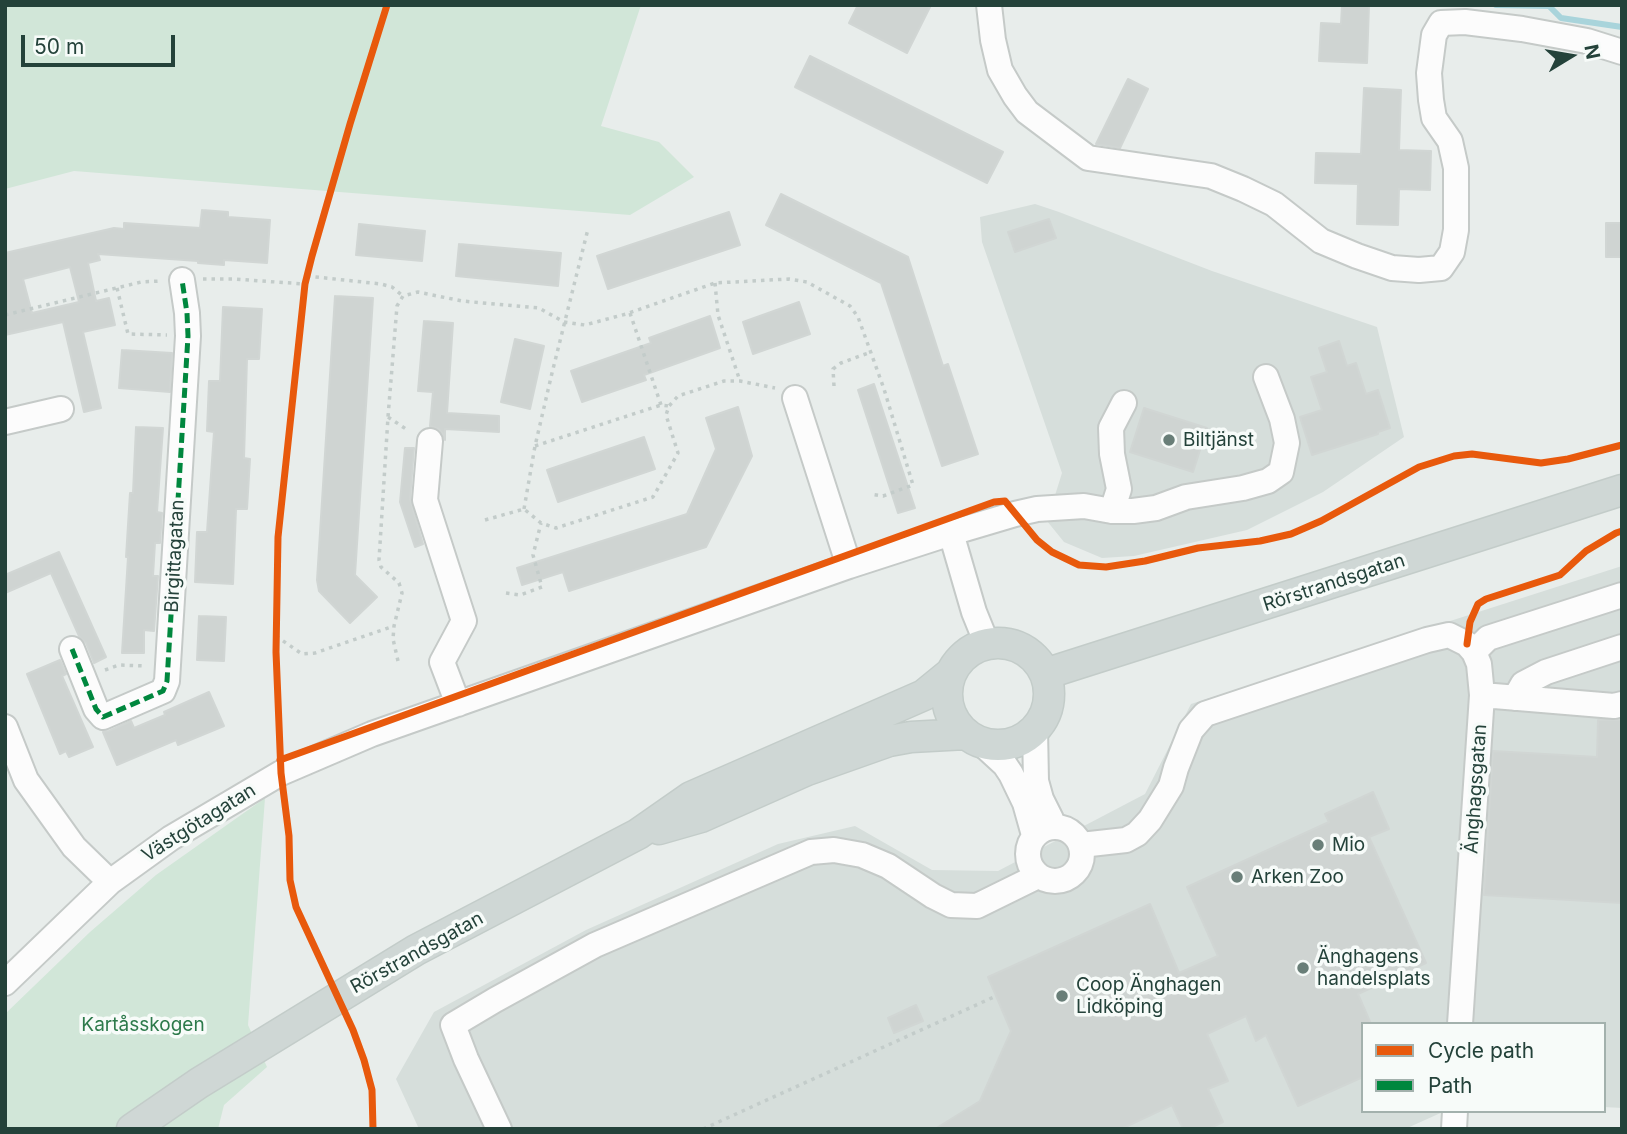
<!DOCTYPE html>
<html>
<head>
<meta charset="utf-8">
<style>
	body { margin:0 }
	#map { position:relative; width:1627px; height:1134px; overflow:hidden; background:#e8edeb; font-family:Inter,sans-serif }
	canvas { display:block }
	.frame { position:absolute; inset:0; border:7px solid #24423a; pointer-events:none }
	.legend { position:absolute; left:1361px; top:1022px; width:245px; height:91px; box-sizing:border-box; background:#f7fbf9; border:2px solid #a3b1ad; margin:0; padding:9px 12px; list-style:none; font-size:21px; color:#24423a }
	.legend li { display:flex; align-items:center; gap:14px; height:35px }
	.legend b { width:35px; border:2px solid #a3b1ad }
	.north { position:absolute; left:1536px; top:21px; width:70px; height:70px; -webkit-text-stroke:5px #f7fbf9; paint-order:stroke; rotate:79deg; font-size:19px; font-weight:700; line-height:28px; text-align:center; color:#24423a }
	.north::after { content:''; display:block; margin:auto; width:24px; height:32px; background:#24423a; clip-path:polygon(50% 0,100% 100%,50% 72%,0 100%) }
	.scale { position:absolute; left:21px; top:35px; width:154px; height:32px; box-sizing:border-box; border:4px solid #24423a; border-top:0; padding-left:9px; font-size:21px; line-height:24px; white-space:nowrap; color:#24423a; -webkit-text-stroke:5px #f7fbf9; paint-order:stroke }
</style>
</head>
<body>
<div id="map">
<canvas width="1627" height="1134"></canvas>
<div class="frame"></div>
<ul class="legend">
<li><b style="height:9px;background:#e8590c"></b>Cycle path</li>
<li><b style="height:9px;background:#00873e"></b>Path</li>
</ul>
<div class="north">N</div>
<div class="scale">50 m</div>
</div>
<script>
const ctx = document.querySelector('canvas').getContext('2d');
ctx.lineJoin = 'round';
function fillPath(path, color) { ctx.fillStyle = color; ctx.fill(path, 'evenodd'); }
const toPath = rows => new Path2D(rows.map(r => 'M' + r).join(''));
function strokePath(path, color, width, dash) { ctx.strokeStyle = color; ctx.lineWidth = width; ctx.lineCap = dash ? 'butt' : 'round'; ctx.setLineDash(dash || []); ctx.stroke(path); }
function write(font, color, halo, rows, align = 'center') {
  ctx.font = font + ' Inter,sans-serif'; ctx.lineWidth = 7; ctx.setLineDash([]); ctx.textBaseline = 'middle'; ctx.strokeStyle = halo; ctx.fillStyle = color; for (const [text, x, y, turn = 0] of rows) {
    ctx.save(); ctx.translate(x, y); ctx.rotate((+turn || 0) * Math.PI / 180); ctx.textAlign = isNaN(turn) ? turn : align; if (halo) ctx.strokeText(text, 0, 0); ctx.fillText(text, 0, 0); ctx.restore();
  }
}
const built = toPath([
	[1035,204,1059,212,1212,271,1377,327,1404,437,1323,492,1247,530,1134,556,1102,558,1064,542,1047,521,1062,473,982,242,980,217],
	[1622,566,1622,1108,1604,1107,1604,1024,1363,1024,1363,1111,1445,1111,1405,1129,419,1129,396,1079,434,1012,586,930,778,844,855,826,932,870,998,871,1145,794,1191,704]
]);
const green = toPath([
	[5,5,641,5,601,126,659,142,694,177,630,215,74,171,5,189],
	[265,798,248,1025,267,1067,224,1105,218,1129,5,1129,5,1014,90,932,156,875]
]);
const stream = toPath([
	[1496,5,1549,6,1561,18,1622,27]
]);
const building = toPath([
	[858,5,931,5,907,53,849,23,858,5],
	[1342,5,1369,5,1367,63,1319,61,1321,23,1341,24,1342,5],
	[810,56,1003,152,987,183,795,87,810,56],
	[1128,79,1148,89,1120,148,1096,144,1128,79],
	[1364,88,1401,90,1399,150,1431,151,1430,190,1399,189,1398,225,1357,224,1358,184,1315,183,1316,153,1361,154,1364,88],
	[781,194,908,257,943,366,948,364,978,454,942,466,881,283,766,225,781,194],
	[202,210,228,212,228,217,270,220,267,263,224,260,224,265,198,263,198,261,98,254,100,260,88,263,96,301,109,298,115,325,83,332,101,408,84,412,63,322,5,335,5,253,114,228,124,229,124,223,200,228,202,210],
	[70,267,79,302,32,313,23,279,70,267],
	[729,212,740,245,608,289,597,256,729,212],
	[1049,219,1056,238,1015,252,1008,232,1049,219],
	[1606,223,1622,223,1622,257,1606,257,1606,223],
	[359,224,425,231,422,261,356,255,359,224],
	[459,244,561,253,558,286,456,276,459,244],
	[335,296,373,298,355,575,377,597,350,623,319,591,317,580,335,296],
	[799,302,810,334,753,354,743,322,799,302],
	[223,307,262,309,259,359,247,359,244,458,250,459,247,509,236,509,233,584,195,582,197,532,207,532,214,432,207,431,209,381,220,381,223,307],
	[710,316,720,348,644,375,646,380,582,402,571,371,651,343,649,338,710,316],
	[424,321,453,323,447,413,499,416,499,432,445,429,445,440,443,434,439,429,430,426,433,392,418,391,424,321],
	[515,339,544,346,530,409,501,402,515,339],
	[1339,341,1347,366,1356,363,1366,394,1378,390,1390,428,1378,432,1378,434,1312,455,1300,417,1322,410,1311,377,1327,372,1319,348,1339,341],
	[122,350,172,353,170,392,119,388,122,350],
	[874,384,915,508,898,513,858,390,874,384],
	[738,407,752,456,706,547,569,591,563,572,522,585,517,568,687,514,716,449,706,418,738,407],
	[1144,408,1207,428,1193,472,1130,452,1144,408],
	[136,427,163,428,157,512,162,513,160,543,155,543,153,576,158,576,154,631,144,630,144,653,122,653,128,557,126,557,130,493,133,493,136,427],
	[644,437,655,469,558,502,547,470,644,437],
	[405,448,414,448,410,499,423,544,415,547,400,502,405,448],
	[59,552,106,657,94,663,86,643,79,636,51,573,5,593,5,575,59,552],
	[199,616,226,617,224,661,197,660,199,616],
	[60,660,66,674,62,676,93,747,69,757,66,751,60,754,27,674,60,660],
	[209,692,224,726,178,745,176,740,117,765,103,732,109,731,131,721,134,728,165,715,164,712,209,692],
	[1598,720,1622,720,1622,903,1484,895,1493,751,1597,757,1598,720],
	[1373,792,1389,829,1369,837,1426,963,1358,994,1371,1024,1363,1024,1363,1077,1298,1106,1266,1035,1256,1041,1246,1016,1207,1034,1228,1081,1208,1089,1223,1122,1208,1129,1183,1129,1172,1105,1121,1129,935,1129,980,1101,1011,1031,988,977,1150,904,1179,973,1218,956,1187,887,1329,822,1325,814,1373,792],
	[916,1005,923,1021,894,1033,888,1018,916,1005]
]);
const path = toPath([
	[307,276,381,284,392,287,403,296],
	[203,279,233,279,305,284],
	[715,283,718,315,740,381],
	[117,288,128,334,167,335],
	[630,313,661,405],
	[5,315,141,282,160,281],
	[834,386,833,369,841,363,871,352],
	[388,417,409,431],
	[535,446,661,405,669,406],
	[524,509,535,446,552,373,588,229],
	[485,520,524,509,541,523,556,528,653,497,678,453,666,415,669,406,678,396,724,381,740,381,775,388],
	[506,593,520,595,542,587,533,555,541,523],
	[276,636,302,654,315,653,394,626],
	[398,661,393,639,394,626,402,593,399,583,381,567,379,560,388,417,397,306,403,296,418,292,462,301,539,308,564,322,585,325,626,314,715,283,789,279,807,282,850,306,858,317,884,389,913,485,883,496,870,494],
	[105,670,119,665,146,666],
	[703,1129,996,996]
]);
const minor = toPath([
	[989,5,993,40,1000,70,1015,96,1027,112,1088,158,1211,176,1243,189,1274,204,1321,241,1357,256,1392,268,1419,270,1441,268,1452,252,1456,230,1456,168,1450,141,1434,118,1431,100,1429,73,1434,35,1441,23,1465,22,1522,29,1587,41,1622,52],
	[795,398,849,566],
	[5,422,61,409],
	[430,441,425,500,464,621,442,662,458,704],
	[1112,511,1119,489,1112,454,1111,428,1124,403],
	[951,533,1015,514,1037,509,1084,506,1112,511,1133,511,1156,508,1186,497,1243,488,1268,481,1281,472,1287,443,1282,419,1266,377],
	[72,649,96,709,103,717,163,691,167,681,188,336,187,313,182,280],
	[1474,652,1488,638,1622,595],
	[1482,695,1614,706,1622,704],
	[1515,698,1523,684,1546,672,1622,647],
	[5,727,26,780,74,847,110,882],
	[1035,729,1036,781,1041,799,1051,819],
	[980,742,1005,765,1011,774,1025,803,1034,835],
	'1028 854a27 27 0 1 1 54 0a27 27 0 1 1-54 0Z',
	[1081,845,1126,840,1137,834,1150,820,1171,786,1176,768,1191,730,1205,714,1427,640,1449,635,1467,644,1474,652,1479,664,1482,695,1460,1024],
	[5,983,110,882,171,838,281,773,372,734,849,566,951,533,974,612,987,644],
	[499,1129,466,1059,453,1025,495,1000,595,945,811,852,834,850,862,855,888,866,933,896,951,905,977,906,1038,876],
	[1454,1129,1455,1111]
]);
const major = toPath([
	'947 694a51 51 0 1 1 102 0a51 51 0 1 1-102 0Z',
	[1045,674,1622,490],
	[659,829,701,817,807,770,889,741,911,737,966,734],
	[132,1129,199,1083,416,950,638,834,691,797,924,695,951,673]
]);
const quiet = toPath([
	[72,649,96,709,103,717,163,691,167,681,188,336,187,313,182,280]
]);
const cycleway = toPath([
	[1467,644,1470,622,1478,604,1486,599,1560,575,1586,551,1616,533,1622,531],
	[280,760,994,502,1005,501,1037,540,1052,552,1079,565,1106,567,1145,561,1198,548,1260,541,1291,534,1321,521,1419,467,1454,456,1472,454,1541,463,1568,459,1622,445],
	[373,1129,372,1090,364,1060,353,1030,296,907,290,880,289,836,281,773,276,652,278,537,305,284,312,256,350,124,387,5]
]);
const markers = [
	[1169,440,7,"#697e78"],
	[1318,845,7,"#697e78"],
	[1237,877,7,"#697e78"],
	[1303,968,7,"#697e78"],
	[1062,996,7,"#697e78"]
];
const poiNames = [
	["Biltjänst",1183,440],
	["Mio",1332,845],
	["Arken Zoo",1251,877],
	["Änghagens",1317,957],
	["handelsplats",1317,979],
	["Coop Änghagen",1076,985],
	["Lidköping",1076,1007]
];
const streetNames = [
	["Birgittagatan",175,556,-87],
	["Rörstrandsgatan",1334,583,-18],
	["Änghagsgatan",1476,789,-86],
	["Västgötagatan",199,823,-32],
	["Rörstrandsgatan",417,953,-29]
];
const parkNames = [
	["Kartåsskogen",143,1025]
];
fillPath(built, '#d6dedb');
fillPath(green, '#d1e6d8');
strokePath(stream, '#a9d4db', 6);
fillPath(building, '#cfd4d2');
strokePath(building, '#d1d6d4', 2);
strokePath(minor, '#c5cac8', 28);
strokePath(major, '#c3ccc9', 33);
strokePath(path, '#c3ccca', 3.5, [3.5, 5]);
strokePath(minor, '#fcfcfc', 24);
strokePath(major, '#cfd7d5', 30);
strokePath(quiet, '#00873e', 5, [10, 5]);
strokePath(cycleway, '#e8590c', 7);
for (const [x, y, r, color] of markers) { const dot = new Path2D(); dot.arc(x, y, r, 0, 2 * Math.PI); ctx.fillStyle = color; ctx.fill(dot); strokePath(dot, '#f7fbf9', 2.5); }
write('19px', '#24423a', '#f7fbf9', poiNames, 'left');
write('19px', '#24423a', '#f7fbf9', streetNames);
write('19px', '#2d7a4b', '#f7fbf9', parkNames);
</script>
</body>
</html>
